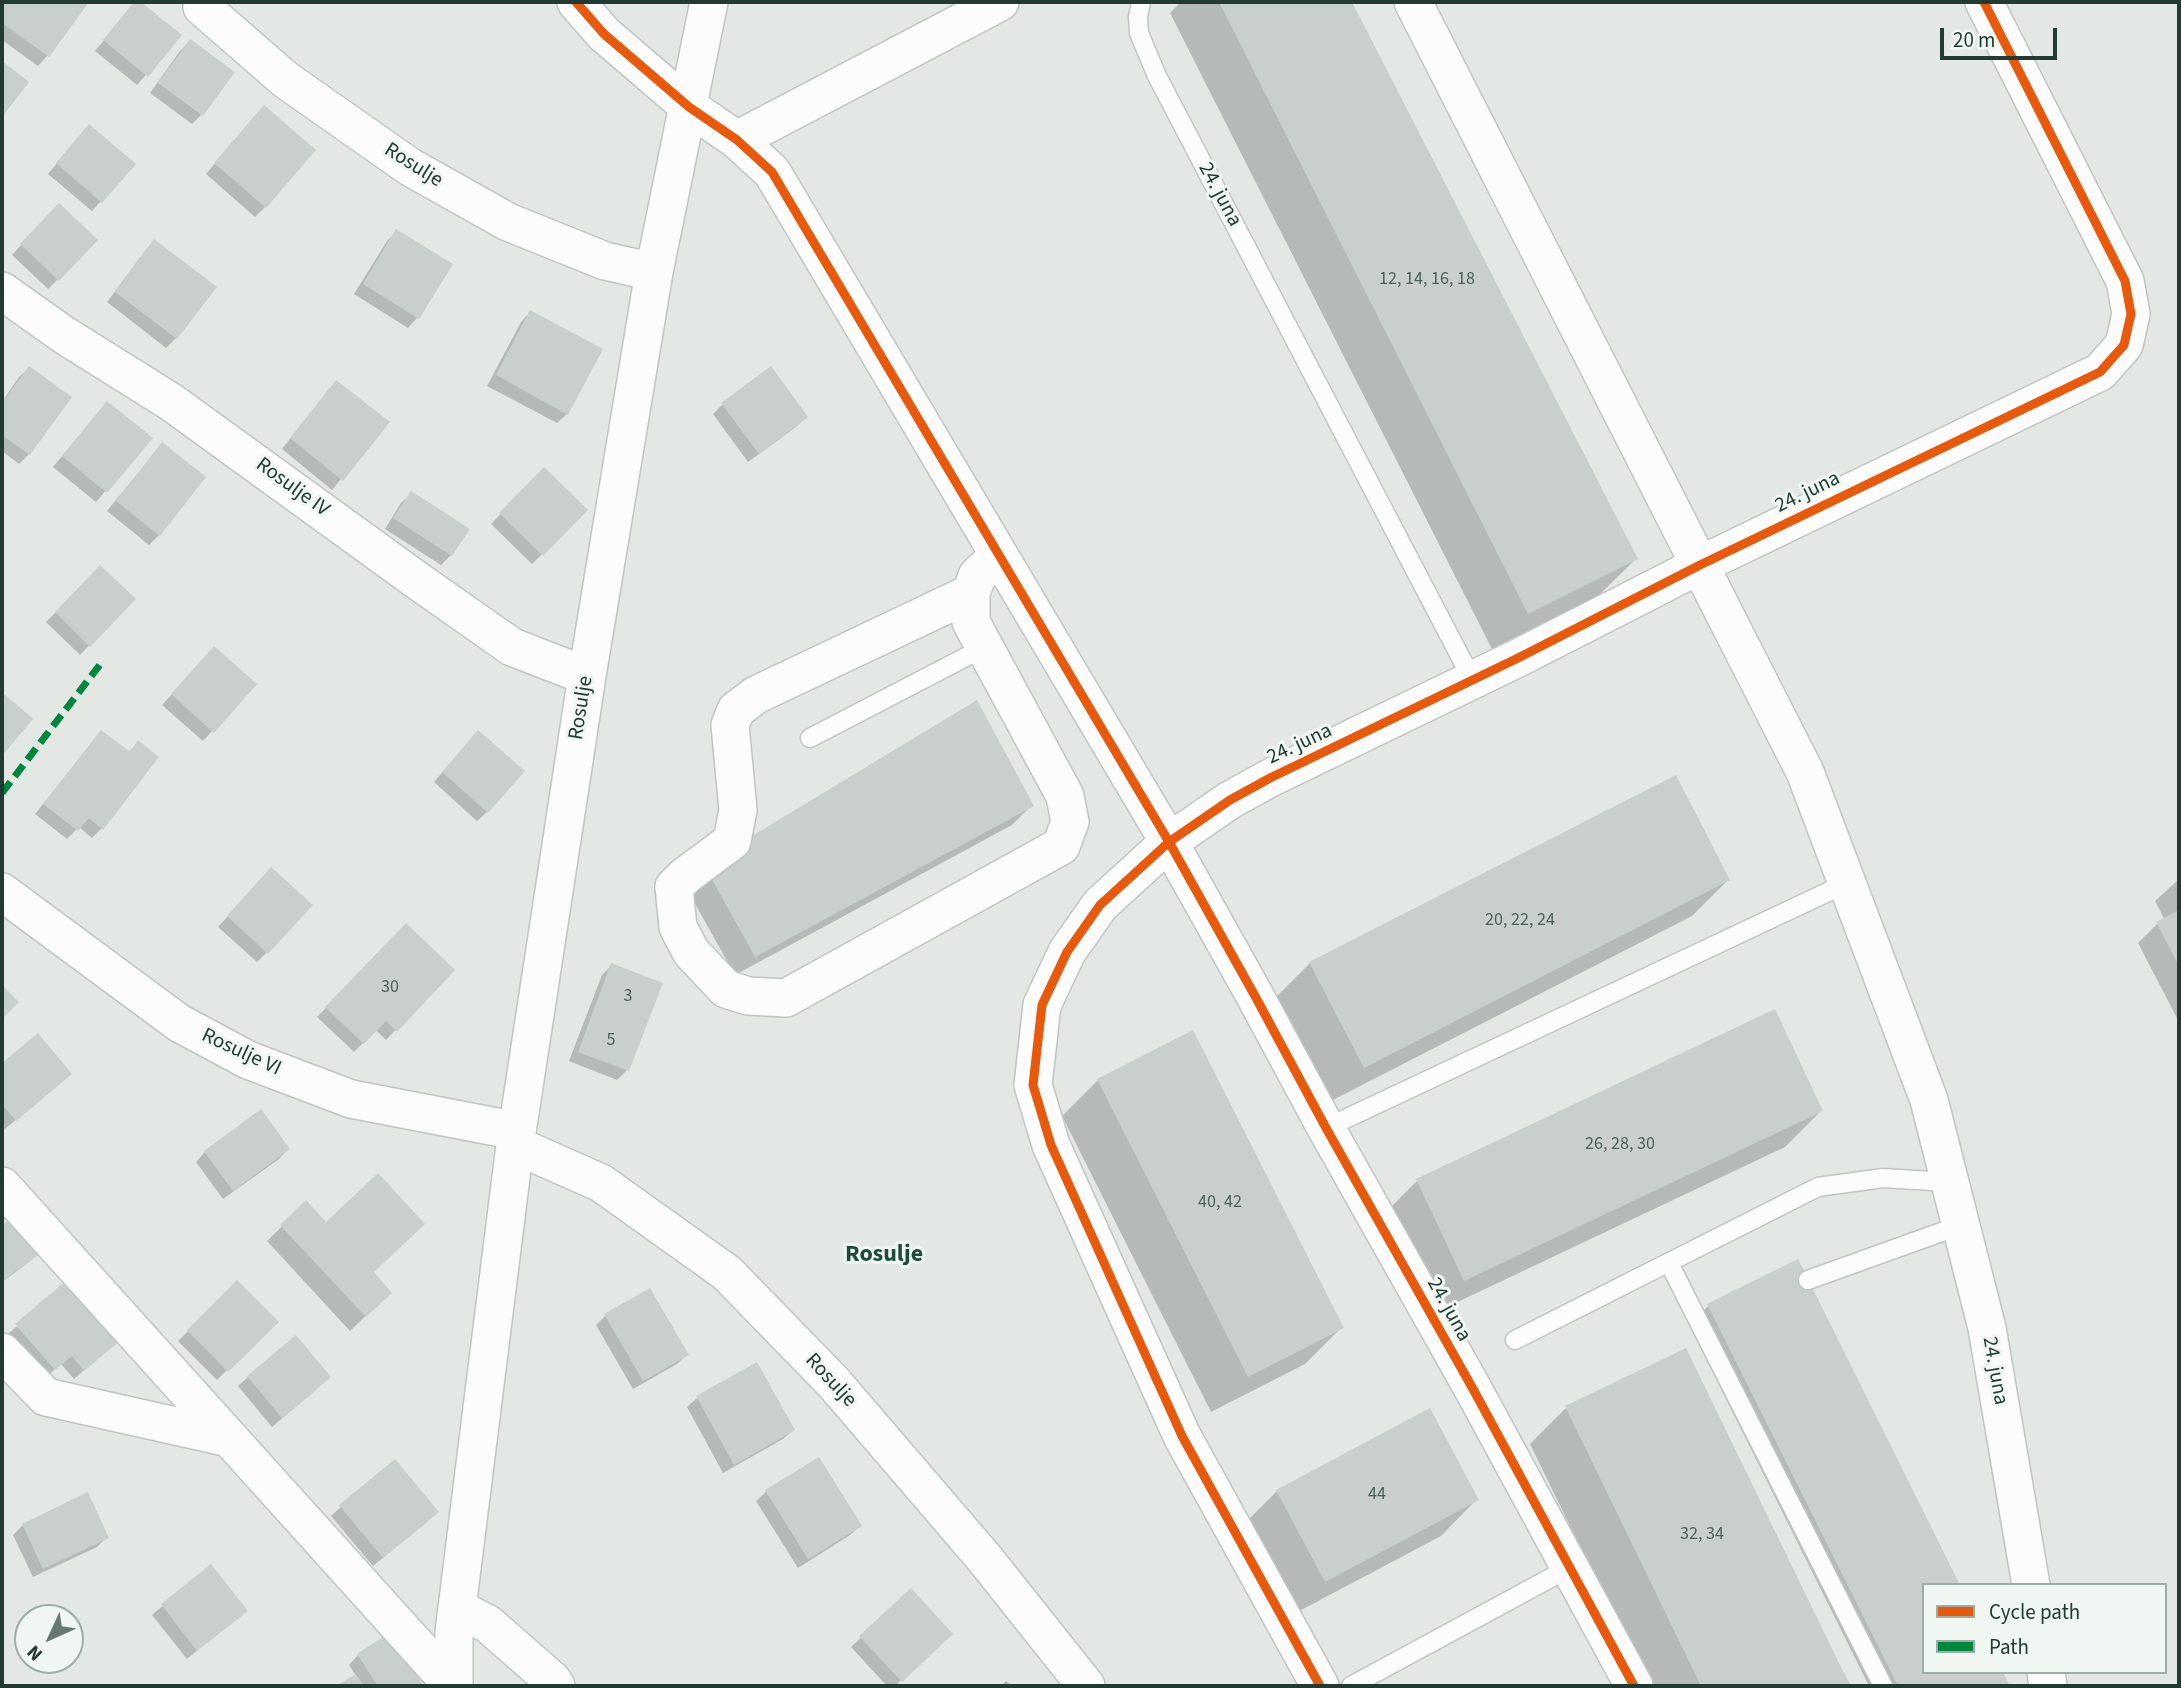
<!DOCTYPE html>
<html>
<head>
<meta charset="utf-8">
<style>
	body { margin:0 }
	#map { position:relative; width:2181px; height:1688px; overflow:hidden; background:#e3e8e5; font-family:"Source Sans 3",sans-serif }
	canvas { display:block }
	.frame { position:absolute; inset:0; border:4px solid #213b32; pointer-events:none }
	.legend { position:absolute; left:1922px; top:1583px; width:245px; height:91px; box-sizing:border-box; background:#f0f7f3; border:2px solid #9daca6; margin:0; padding:9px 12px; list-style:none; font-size:21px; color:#213b32 }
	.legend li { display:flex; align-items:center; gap:14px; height:35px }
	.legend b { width:35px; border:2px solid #9daca6 }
	.north { position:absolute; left:14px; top:1604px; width:70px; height:70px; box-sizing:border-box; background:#f0f7f3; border:2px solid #9daca6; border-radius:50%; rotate:225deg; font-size:19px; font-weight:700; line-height:28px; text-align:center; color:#213b32 }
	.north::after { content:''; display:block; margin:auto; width:24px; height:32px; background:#657871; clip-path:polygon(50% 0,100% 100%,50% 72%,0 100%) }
	.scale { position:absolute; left:1940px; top:28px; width:117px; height:32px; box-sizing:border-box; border:4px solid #213b32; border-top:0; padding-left:9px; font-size:21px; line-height:24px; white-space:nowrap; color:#213b32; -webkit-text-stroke:5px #f0f7f3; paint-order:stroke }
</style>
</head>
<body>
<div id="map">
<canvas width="2181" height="1688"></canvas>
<div class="frame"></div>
<ul class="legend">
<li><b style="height:9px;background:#e8590c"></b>Cycle path</li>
<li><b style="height:9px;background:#00873e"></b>Path</li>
</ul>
<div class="north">N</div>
<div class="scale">20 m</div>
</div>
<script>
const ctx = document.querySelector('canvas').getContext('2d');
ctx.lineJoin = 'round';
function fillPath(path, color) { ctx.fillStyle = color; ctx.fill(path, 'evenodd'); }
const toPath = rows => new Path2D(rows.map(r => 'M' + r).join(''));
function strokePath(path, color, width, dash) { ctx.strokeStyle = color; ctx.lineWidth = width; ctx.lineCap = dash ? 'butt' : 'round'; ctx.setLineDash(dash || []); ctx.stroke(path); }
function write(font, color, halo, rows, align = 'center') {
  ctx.font = font + ' "Source Sans 3",sans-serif'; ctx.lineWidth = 6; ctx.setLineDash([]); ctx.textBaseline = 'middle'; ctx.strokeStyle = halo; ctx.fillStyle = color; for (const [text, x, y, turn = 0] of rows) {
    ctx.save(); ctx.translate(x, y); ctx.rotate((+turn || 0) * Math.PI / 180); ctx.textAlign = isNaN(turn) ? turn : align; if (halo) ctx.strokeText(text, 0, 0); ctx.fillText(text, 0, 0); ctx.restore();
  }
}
const shadow = toPath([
	[2,2,86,2,47,56,38,66,2,40],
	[136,2,180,35,137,85,95,51],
	[1181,2,1350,2,1636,559,1599,595,1492,649,1170,13],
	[190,41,232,73,201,115,192,124,150,93,180,51],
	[254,117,265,207,255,217,206,174],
	[80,136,101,201,92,211,48,174],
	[49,215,58,279,48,289,12,255],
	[397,231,451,264,417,318,408,328,354,294,387,241],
	[154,242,214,288,176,338,166,348,107,302,145,251],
	[530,312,567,414,557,423,487,386,521,322],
	[29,368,29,454,19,464,2,451,2,402,19,377],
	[327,392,387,423,332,490,282,449],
	[722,405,806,417,796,427,748,462,713,414],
	[98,413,150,438,96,502,53,467],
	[162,444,159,535,149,545,107,511],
	[544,469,586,510,532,564,491,524],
	[411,494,451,555,441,565,385,529,401,503],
	[100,568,133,600,80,655,46,622],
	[205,658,255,684,203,741,162,705],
	[101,732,128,753,138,743,102,828,92,838,79,827,67,839,35,814],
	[469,742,487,812,477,821,434,782],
	[1032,805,1012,825,735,975,685,886,705,866],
	[262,879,267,952,257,962,218,927],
	[2179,879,2179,1022,2138,943,2157,924,2165,920,2155,901],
	[1728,880,1692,916,1327,1103,1274,999,1310,963],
	[406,925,452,970,386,1040,376,1030,354,1052,317,1017],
	[612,965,627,1070,617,1080,569,1061,602,975],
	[38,1035,70,1074,5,1129,2,1125,2,1065],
	[1098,1080,1341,1328,1305,1364,1211,1412,1062,1116],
	[1821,1111,1785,1147,1428,1316,1381,1217,1417,1181],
	[288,1149,279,1159,223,1199,196,1162,205,1152],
	[306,1203,375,1307,350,1331,267,1241],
	[14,1218,38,1253,29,1262,2,1282,2,1228],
	[69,1280,110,1348,74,1379,61,1364,44,1379,7,1335],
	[237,1283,276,1322,217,1380,178,1341],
	[1708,1306,1924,1585,1924,1672,2001,1672,2008,1686,1869,1686,1689,1325],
	[605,1316,686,1355,677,1364,633,1389,596,1325],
	[1686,1350,1849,1686,1648,1686,1530,1444,1566,1408],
	[757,1364,793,1430,783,1439,723,1473,687,1407,697,1398],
	[248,1377,319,1387,272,1427,238,1386],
	[818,1459,860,1526,850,1535,798,1568,756,1501,766,1492],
	[1277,1491,1477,1499,1441,1536,1288,1617,1241,1527],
	[341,1507,427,1522,373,1566,331,1516],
	[23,1525,107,1537,97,1547,33,1577,13,1535],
	[211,1566,246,1611,187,1659,152,1615],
	[911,1591,941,1643,895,1686,887,1686,851,1647],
	[389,1635,422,1686,339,1686,356,1676,349,1665,358,1655],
	[1006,1681,1012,1686,1001,1686]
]);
const building = toPath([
	[2,2,89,2,49,57,2,23],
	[134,2,141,2,182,35,148,77,103,40],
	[1219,2,1352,2,1638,559,1528,614],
	[190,39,235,72,203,116,158,83],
	[2,61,29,82,2,117],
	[264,105,316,150,266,208,214,163],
	[89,124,136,164,102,203,56,163],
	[59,203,98,240,59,281,20,244],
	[396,229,453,264,419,319,363,284],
	[154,239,217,287,177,339,115,292],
	[530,310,603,349,568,415,496,375],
	[29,366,72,397,30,455,2,435,2,403],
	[771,366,808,417,759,454,721,403],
	[336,380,390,422,343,481,290,438],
	[107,401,153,438,107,493,62,456],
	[162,442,206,477,160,536,116,501],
	[544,467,588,510,543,556,499,513],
	[411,491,470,529,452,556,393,518],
	[100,565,136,599,90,647,55,612],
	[214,646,257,684,214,733,171,694],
	[2,692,33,719,2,756],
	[977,700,1034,806,755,957,704,865],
	[101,730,130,752,138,740,159,757,103,830,89,818,78,831,43,804],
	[478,730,525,771,488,813,442,772],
	[1676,775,1730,880,1364,1068,1309,962],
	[271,867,313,905,268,954,227,916],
	[2179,910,2179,966,2156,922],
	[406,923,455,970,397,1032,386,1021,364,1044,325,1007],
	[611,963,663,983,629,1071,578,1052],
	[2,985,19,1002,2,1019],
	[1775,1009,1823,1111,1464,1281,1416,1179],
	[1193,1030,1344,1328,1248,1377,1097,1079],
	[38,1033,72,1074,16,1121,2,1104,2,1063],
	[261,1109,290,1149,233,1191,204,1151],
	[378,1173,425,1224,374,1272,392,1293,366,1317,280,1225,306,1200,326,1222],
	[15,1216,41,1253,2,1281,2,1225],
	[1798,1259,1960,1585,1924,1585,1924,1672,2003,1672,2010,1686,1898,1686,1707,1304],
	[69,1278,122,1339,84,1371,72,1356,55,1370,15,1324],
	[237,1280,279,1322,228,1372,187,1330],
	[650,1288,689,1355,643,1381,604,1314],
	[296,1335,331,1377,282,1418,247,1376],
	[1686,1348,1839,1663,1851,1686,1701,1686,1565,1406],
	[757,1362,795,1430,734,1465,696,1396],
	[1430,1408,1479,1500,1325,1582,1276,1490],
	[819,1457,862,1526,808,1559,765,1490],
	[395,1459,439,1512,383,1558,339,1505],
	[88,1492,109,1538,43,1569,22,1524],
	[211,1564,248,1611,197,1651,161,1604],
	[911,1588,953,1634,902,1682,859,1636],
	[389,1633,424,1686,378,1686,357,1654],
	[356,1674,364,1686,336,1686]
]);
const lane = toPath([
	[1141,2,1138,17,1139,33,1157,76,1473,681],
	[810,738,985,647],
	[1326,1128,1847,883],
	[1669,1263,1883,1686],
	[1808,1280,1961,1225],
	[1515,1340,1818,1187,1883,1178,1949,1182],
	[1351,1686,1569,1568]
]);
const street = toPath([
	[576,2,604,34,689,107,737,140,772,172,1169,842,1100,905,1067,952,1042,1005,1033,1085,1051,1145,1182,1436,1320,1686],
	[1413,2,1805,772,1929,1100,1987,1328,2031,1585],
	[202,7,286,80,410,167,508,222,605,261,654,272],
	[737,140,1000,2],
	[2,291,64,335,171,402,418,581,512,647,587,676],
	[971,593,756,695,736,710,730,725,738,810,732,841,685,876,674,887,678,927,691,952,726,989,748,996,786,998,1061,846,1070,822,1065,796,971,622,971,593,977,576,998,556],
	[2,892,179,1023,248,1060,351,1099,517,1131],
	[515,1145,601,1183,727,1273,834,1383,985,1559,1086,1686],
	[2,1186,453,1686],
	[2,1352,46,1397,229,1438],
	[457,1608,488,1624,552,1680,556,1686],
	[2046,1672,2048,1686],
	[454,1686,454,1632,515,1145,587,676,654,272,709,2],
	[1634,1686,1473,1389,1326,1128,1255,996,1169,842,1230,800,1270,778,1518,658,1700,565,2100,372,2124,345,2131,314,2125,281,1984,2]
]);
const quiet = toPath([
	[2,793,102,662]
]);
const cycleway = toPath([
	[576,2,604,34,689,107,737,140,772,172,1169,842,1100,905,1067,952,1042,1005,1033,1085,1051,1145,1182,1436,1320,1686],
	[1634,1686,1473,1389,1326,1128,1255,996,1169,842,1230,800,1270,778,1518,658,1700,565,2100,372,2124,345,2131,314,2125,281,1984,2]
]);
const numberNames = [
	["12, 14, 16, 18",1427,280],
	["20, 22, 24",1520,921],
	["30",390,988],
	["3",628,997],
	["5",611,1041],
	["26, 28, 30",1620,1145],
	["40, 42",1220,1203],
	["44",1377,1495],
	["32, 34",1702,1535]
];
const streetNames = [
	["Rosulje",413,166,32],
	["24. juna",1219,195,62],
	["Rosulje IV",292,488,36],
	["24. juna",1808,493,-26],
	["Rosulje",582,708,-81],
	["24. juna",1300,745,-25],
	["Rosulje VI",241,1053,25],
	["24. juna",1448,1310,61],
	["24. juna",1994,1371,80],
	["Rosulje",830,1381,47]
];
const quarterNames = [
	["Rosulje",884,1256]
];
fillPath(shadow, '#0003');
fillPath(building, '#c9cfcc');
strokePath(lane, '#c0c5c2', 21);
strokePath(street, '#c0c5c2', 40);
strokePath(lane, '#fbfcfb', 18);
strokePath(street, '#fbfcfb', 37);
strokePath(quiet, '#00873e', 7, [14, 7]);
strokePath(cycleway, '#e8590c', 9);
write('18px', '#4c6159', null, numberNames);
write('21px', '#213b32', '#f0f7f3', streetNames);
write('bold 24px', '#1d4c3d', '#f0f7f3', quarterNames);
</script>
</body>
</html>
